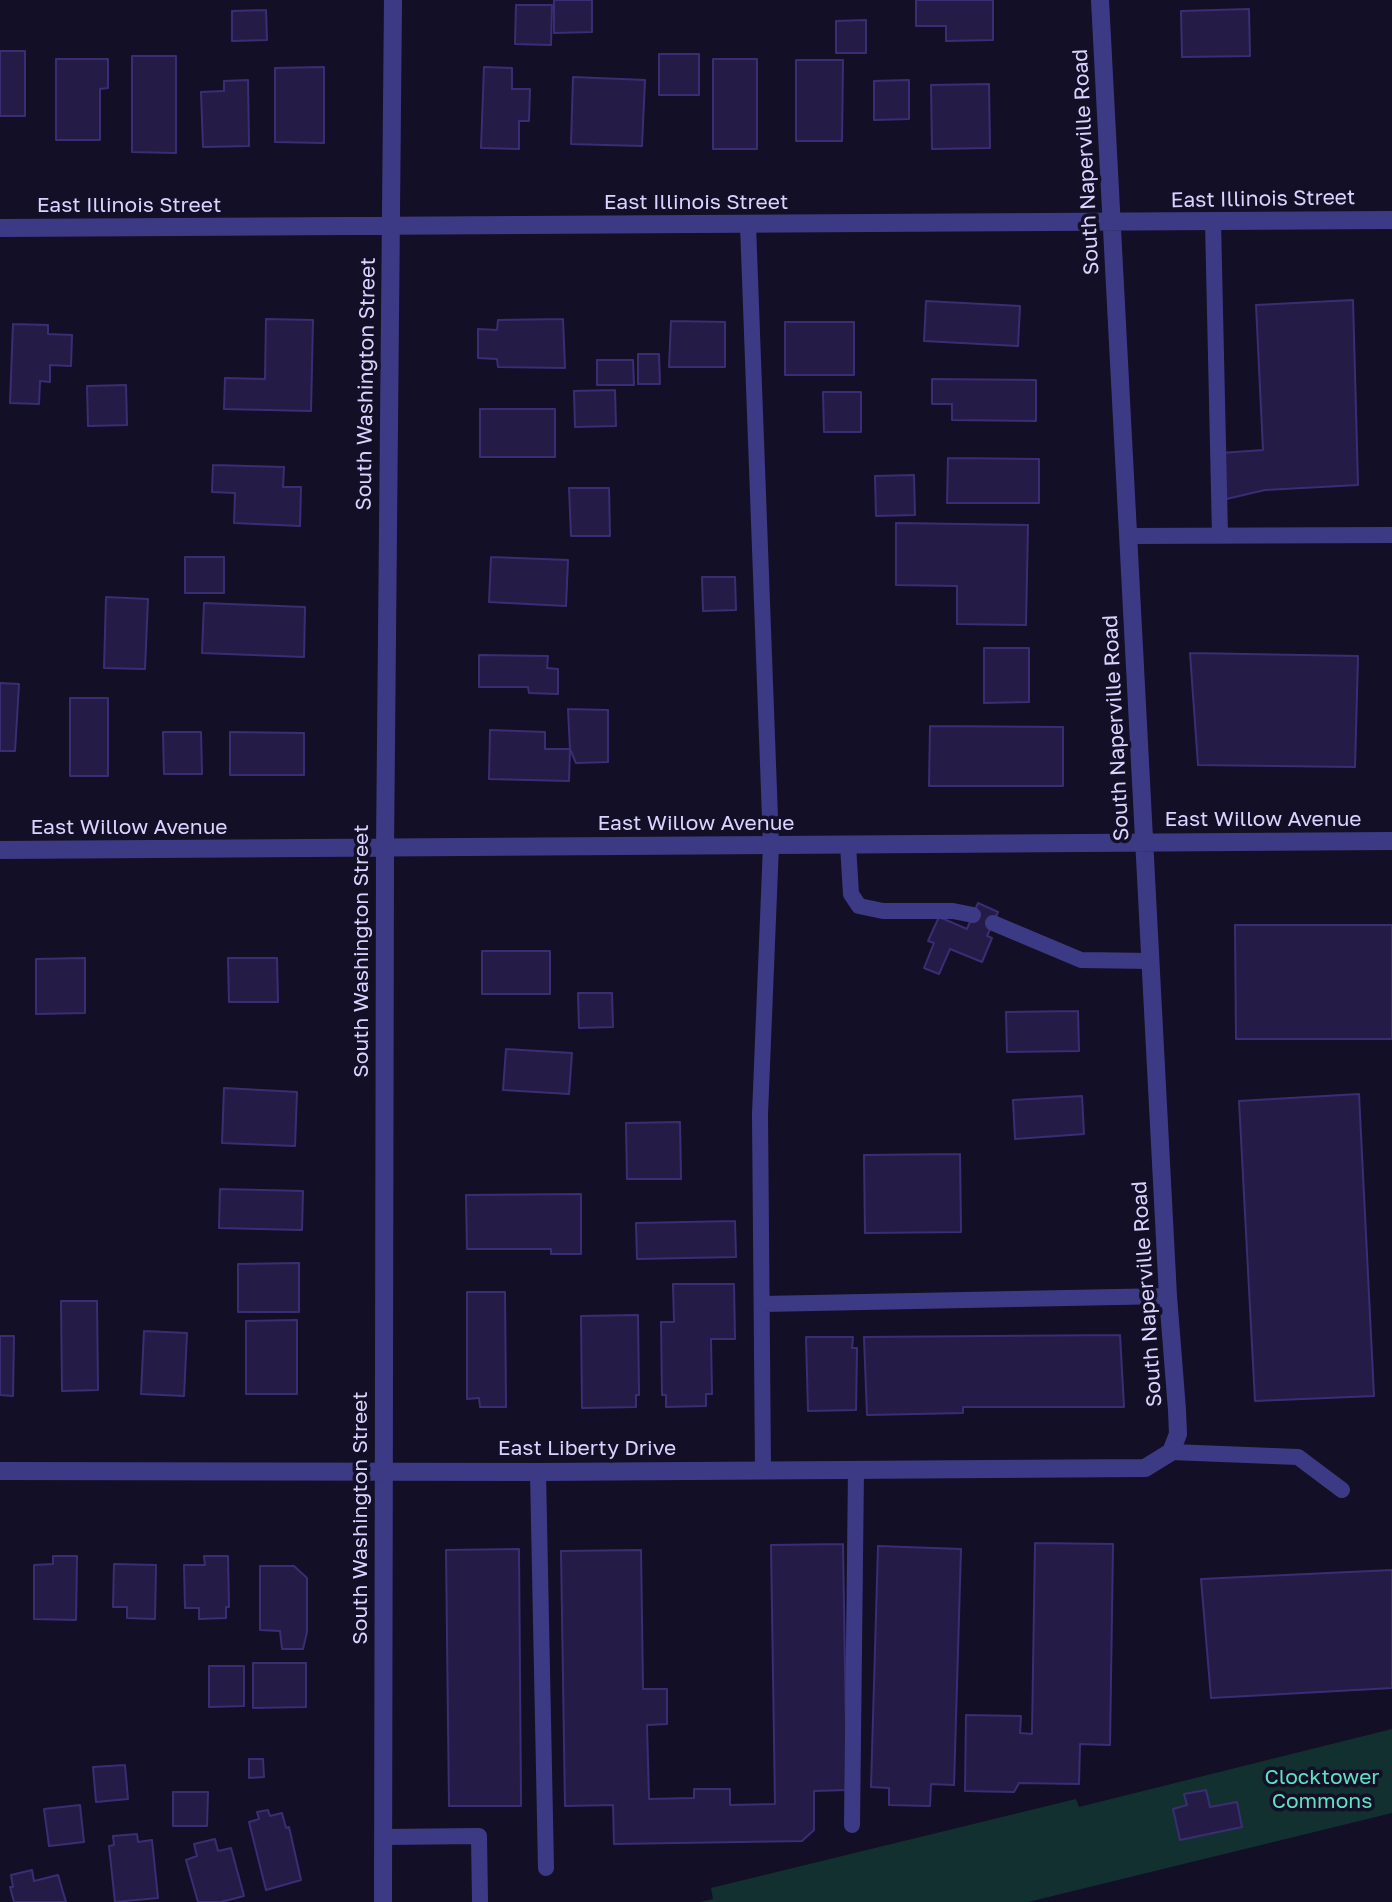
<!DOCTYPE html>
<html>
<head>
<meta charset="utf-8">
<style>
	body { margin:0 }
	canvas { display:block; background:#130f26 }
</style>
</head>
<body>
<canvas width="1392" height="1902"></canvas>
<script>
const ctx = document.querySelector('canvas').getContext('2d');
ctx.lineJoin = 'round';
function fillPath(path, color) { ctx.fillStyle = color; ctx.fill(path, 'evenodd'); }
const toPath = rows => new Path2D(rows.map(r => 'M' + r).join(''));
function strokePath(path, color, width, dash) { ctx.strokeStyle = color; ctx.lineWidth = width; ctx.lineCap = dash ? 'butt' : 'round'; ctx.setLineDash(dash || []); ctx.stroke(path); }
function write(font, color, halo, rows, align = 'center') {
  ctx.font = font + ' "Golos Text",sans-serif'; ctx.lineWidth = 7; ctx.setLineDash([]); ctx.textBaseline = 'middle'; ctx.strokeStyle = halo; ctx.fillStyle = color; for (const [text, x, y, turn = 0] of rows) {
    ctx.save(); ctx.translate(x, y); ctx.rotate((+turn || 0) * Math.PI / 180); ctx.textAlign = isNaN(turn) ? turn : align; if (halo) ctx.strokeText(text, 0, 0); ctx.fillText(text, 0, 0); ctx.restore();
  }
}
const green = toPath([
	[1392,1729,1392,1813,1028,1902,700,1902,713,1899,711,1888,1076,1799,1079,1807]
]);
const building = toPath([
	[554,0,592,0,592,32,554,33,554,0],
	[916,0,993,0,993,40,946,41,946,26,916,26,916,0],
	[516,5,552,5,551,45,515,44,516,5],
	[1249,9,1250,56,1182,57,1181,11,1249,9],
	[266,10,267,40,232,41,232,11,266,10],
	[866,20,866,53,836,53,836,21,866,20],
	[0,51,25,51,25,116,0,116,0,51],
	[659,54,699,54,699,95,659,95,659,54],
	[132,56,176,56,176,153,132,152,132,56],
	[56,59,108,59,108,88,100,89,100,140,56,140,56,59],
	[713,59,757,59,757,149,713,149,713,59],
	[796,60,843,60,842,141,796,141,796,60],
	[324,67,324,143,275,142,275,68,324,67],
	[484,67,512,68,512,89,530,89,529,121,519,121,519,149,481,148,484,67],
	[573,77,645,80,642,146,571,144,573,77],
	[248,80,249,146,203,147,201,92,224,91,224,81,248,80],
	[909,80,909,119,874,120,874,81,909,80],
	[989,84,990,148,932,149,931,85,989,84],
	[1353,300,1358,485,1265,490,1222,500,1221,453,1263,450,1256,305,1353,300],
	[926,301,1020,306,1018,346,924,341,926,301],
	[266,319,313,320,311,411,224,409,225,378,265,379,266,319],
	[563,319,565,368,498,367,497,359,478,358,478,329,497,330,498,320,563,319],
	[671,321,725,322,725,367,669,367,671,321],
	[785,322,854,322,854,375,785,375,785,322],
	[13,324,48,325,48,334,72,335,71,366,50,365,50,382,40,381,39,404,10,403,13,324],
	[638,354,659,354,660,384,638,384,638,354],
	[597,360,633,360,634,385,597,385,597,360],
	[932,379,1036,380,1036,421,952,420,952,404,932,404,932,379],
	[126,385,127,425,88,426,87,386,126,385],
	[615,390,616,426,575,427,574,391,615,390],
	[823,392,861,392,861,432,824,432,823,392],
	[480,409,555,409,555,457,480,457,480,409],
	[948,458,1039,459,1039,503,947,503,948,458],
	[213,465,284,467,283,487,301,487,300,526,234,523,235,493,212,492,213,465],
	[914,475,915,515,876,516,875,476,914,475],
	[569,488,609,488,610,536,571,536,569,488],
	[896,523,1028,525,1026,625,957,624,957,586,896,585,896,523],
	[185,557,224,557,224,593,185,593,185,557],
	[491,557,568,560,566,606,489,602,491,557],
	[702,577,735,577,736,610,703,611,702,577],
	[106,597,148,599,145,669,104,668,106,597],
	[204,603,305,607,304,657,202,653,204,603],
	[984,648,1029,648,1029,702,984,703,984,648],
	[1190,653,1358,656,1355,767,1198,765,1190,653],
	[479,655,548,656,547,668,558,669,558,694,529,693,528,687,479,687,479,655],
	[0,683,19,684,15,751,0,751,0,683],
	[70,698,108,698,108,776,70,776,70,698],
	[568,709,608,710,608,762,576,763,570,749,568,709],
	[930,726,1063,727,1063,786,929,786,930,726],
	[490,730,545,732,545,749,570,749,569,781,489,779,490,730],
	[163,732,201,732,202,774,164,774,163,732],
	[230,732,304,733,304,775,230,775,230,732],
	[978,903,998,912,987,936,992,938,982,962,950,949,939,974,924,968,934,943,928,941,939,917,967,929,978,903],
	[1235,925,1392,925,1392,1039,1236,1039,1235,925],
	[482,951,550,951,550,994,482,994,482,951],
	[85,958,85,1013,36,1014,36,959,85,958],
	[228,958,277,958,278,1002,229,1002,228,958],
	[578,993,612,993,613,1027,579,1028,578,993],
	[1078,1011,1079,1051,1007,1052,1006,1012,1078,1011],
	[506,1049,572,1053,569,1094,503,1090,506,1049],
	[224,1088,297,1092,295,1146,222,1143,224,1088],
	[1359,1094,1374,1396,1255,1401,1239,1101,1359,1094],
	[1082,1096,1084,1134,1015,1139,1013,1100,1082,1096],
	[680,1122,681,1179,627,1179,626,1123,680,1122],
	[960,1154,961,1232,865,1233,864,1155,960,1154],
	[220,1189,303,1191,302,1230,219,1228,220,1189],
	[581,1194,581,1254,551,1254,551,1249,467,1249,466,1195,581,1194],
	[735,1221,736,1257,637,1259,636,1223,735,1221],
	[299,1263,299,1312,238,1312,238,1264,299,1263],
	[673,1284,734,1284,735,1339,711,1339,712,1394,706,1394,706,1406,666,1407,666,1395,662,1395,661,1322,674,1322,673,1284],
	[467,1292,505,1292,506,1407,480,1407,479,1398,467,1399,467,1292],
	[61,1301,97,1301,98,1390,62,1391,61,1301],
	[638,1315,639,1395,636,1395,636,1407,582,1408,581,1316,638,1315],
	[297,1320,297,1394,246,1394,246,1321,297,1320],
	[144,1331,187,1333,184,1396,141,1394,144,1331],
	[1120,1335,1124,1407,963,1407,963,1413,867,1415,864,1337,1120,1335],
	[0,1336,14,1336,13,1396,0,1395,0,1336],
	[806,1337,853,1337,852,1348,857,1348,856,1410,808,1411,806,1337],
	[1035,1543,1113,1544,1110,1745,1080,1744,1079,1784,1019,1783,1014,1792,965,1791,966,1715,1021,1716,1020,1733,1032,1734,1035,1543],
	[843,1544,847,1790,814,1791,814,1830,802,1841,614,1844,613,1805,565,1806,561,1551,641,1550,643,1689,667,1689,667,1724,647,1725,649,1799,694,1798,694,1789,730,1789,730,1805,775,1804,771,1545,843,1544],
	[878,1546,961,1549,954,1785,931,1784,930,1806,889,1805,889,1788,871,1787,878,1546],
	[519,1549,521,1806,449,1806,446,1550,519,1549],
	[53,1556,77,1556,76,1620,34,1619,34,1565,53,1564,53,1556],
	[204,1556,228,1556,229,1607,226,1607,226,1618,199,1619,199,1608,185,1608,184,1565,205,1565,204,1556],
	[114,1564,156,1565,155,1619,127,1618,127,1607,113,1607,114,1564],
	[260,1566,294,1566,307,1578,307,1632,303,1649,282,1649,280,1631,260,1630,260,1566],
	[1392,1570,1392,1688,1211,1698,1201,1579,1392,1570],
	[253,1663,306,1663,306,1707,253,1708,253,1663],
	[209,1666,244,1666,244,1706,209,1707,209,1666],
	[249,1759,263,1759,264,1777,249,1778,249,1759],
	[125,1765,128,1799,96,1802,93,1767,125,1765],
	[1206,1790,1210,1807,1237,1802,1242,1827,1180,1840,1173,1809,1187,1805,1184,1794,1206,1790],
	[173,1792,208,1792,207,1826,173,1826,173,1792],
	[80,1805,84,1842,49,1846,44,1809,80,1805],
	[268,1810,270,1816,282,1813,286,1828,289,1827,301,1880,266,1890,249,1822,259,1819,257,1812,268,1810],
	[137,1834,138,1842,152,1840,158,1898,115,1902,109,1846,114,1845,113,1836,137,1834],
	[215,1839,218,1851,231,1848,244,1896,221,1902,198,1902,186,1860,197,1856,194,1844,215,1839],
	[32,1870,34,1881,58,1875,66,1902,14,1902,10,1887,13,1887,11,1875,32,1870]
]);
const service = toPath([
	[1213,222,1220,535],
	[748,225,771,845,760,1114,763,1470],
	[1129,536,1392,535],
	[848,845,851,894,859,906,883,911,953,911,973,915],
	[993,923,1081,960,1151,961],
	[762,1304,1168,1296],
	[1171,1452,1298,1457,1342,1490],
	[538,1472,546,1868],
	[852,1825,856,1469],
	[383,1837,479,1836,480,1902]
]);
const minor = toPath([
	[0,228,1392,220],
	[0,850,1392,841],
	[0,1471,538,1472,1145,1468,1171,1452,1178,1434,1177,1410,1168,1296,1100,0],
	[383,1902,385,848,393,0]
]);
const streetNames = [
	["South Naperville Road",1086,162,-93],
	["East Illinois Street",1263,199,-1],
	["East Illinois Street",696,202],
	["East Illinois Street",129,205],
	["South Washington Street",366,384,-89],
	["South Naperville Road",1116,728,-93],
	["East Willow Avenue",1263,819],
	["East Willow Avenue",696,823],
	["East Willow Avenue",129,827],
	["South Washington Street",361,951,-90],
	["South Naperville Road",1147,1294,-94],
	["East Liberty Drive",587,1448],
	["South Washington Street",360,1518,-90]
];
const parkNames = [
	["Clocktower",1322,1777],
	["Commons",1322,1801]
];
fillPath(green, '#12302f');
fillPath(building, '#241b47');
strokePath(building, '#3b2d73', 2);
strokePath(service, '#3d3a85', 16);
strokePath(minor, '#3d3a85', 18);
write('21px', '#d9d4ff', '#130f26', streetNames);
write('21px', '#5fe0c0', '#130f26', parkNames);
</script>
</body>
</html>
